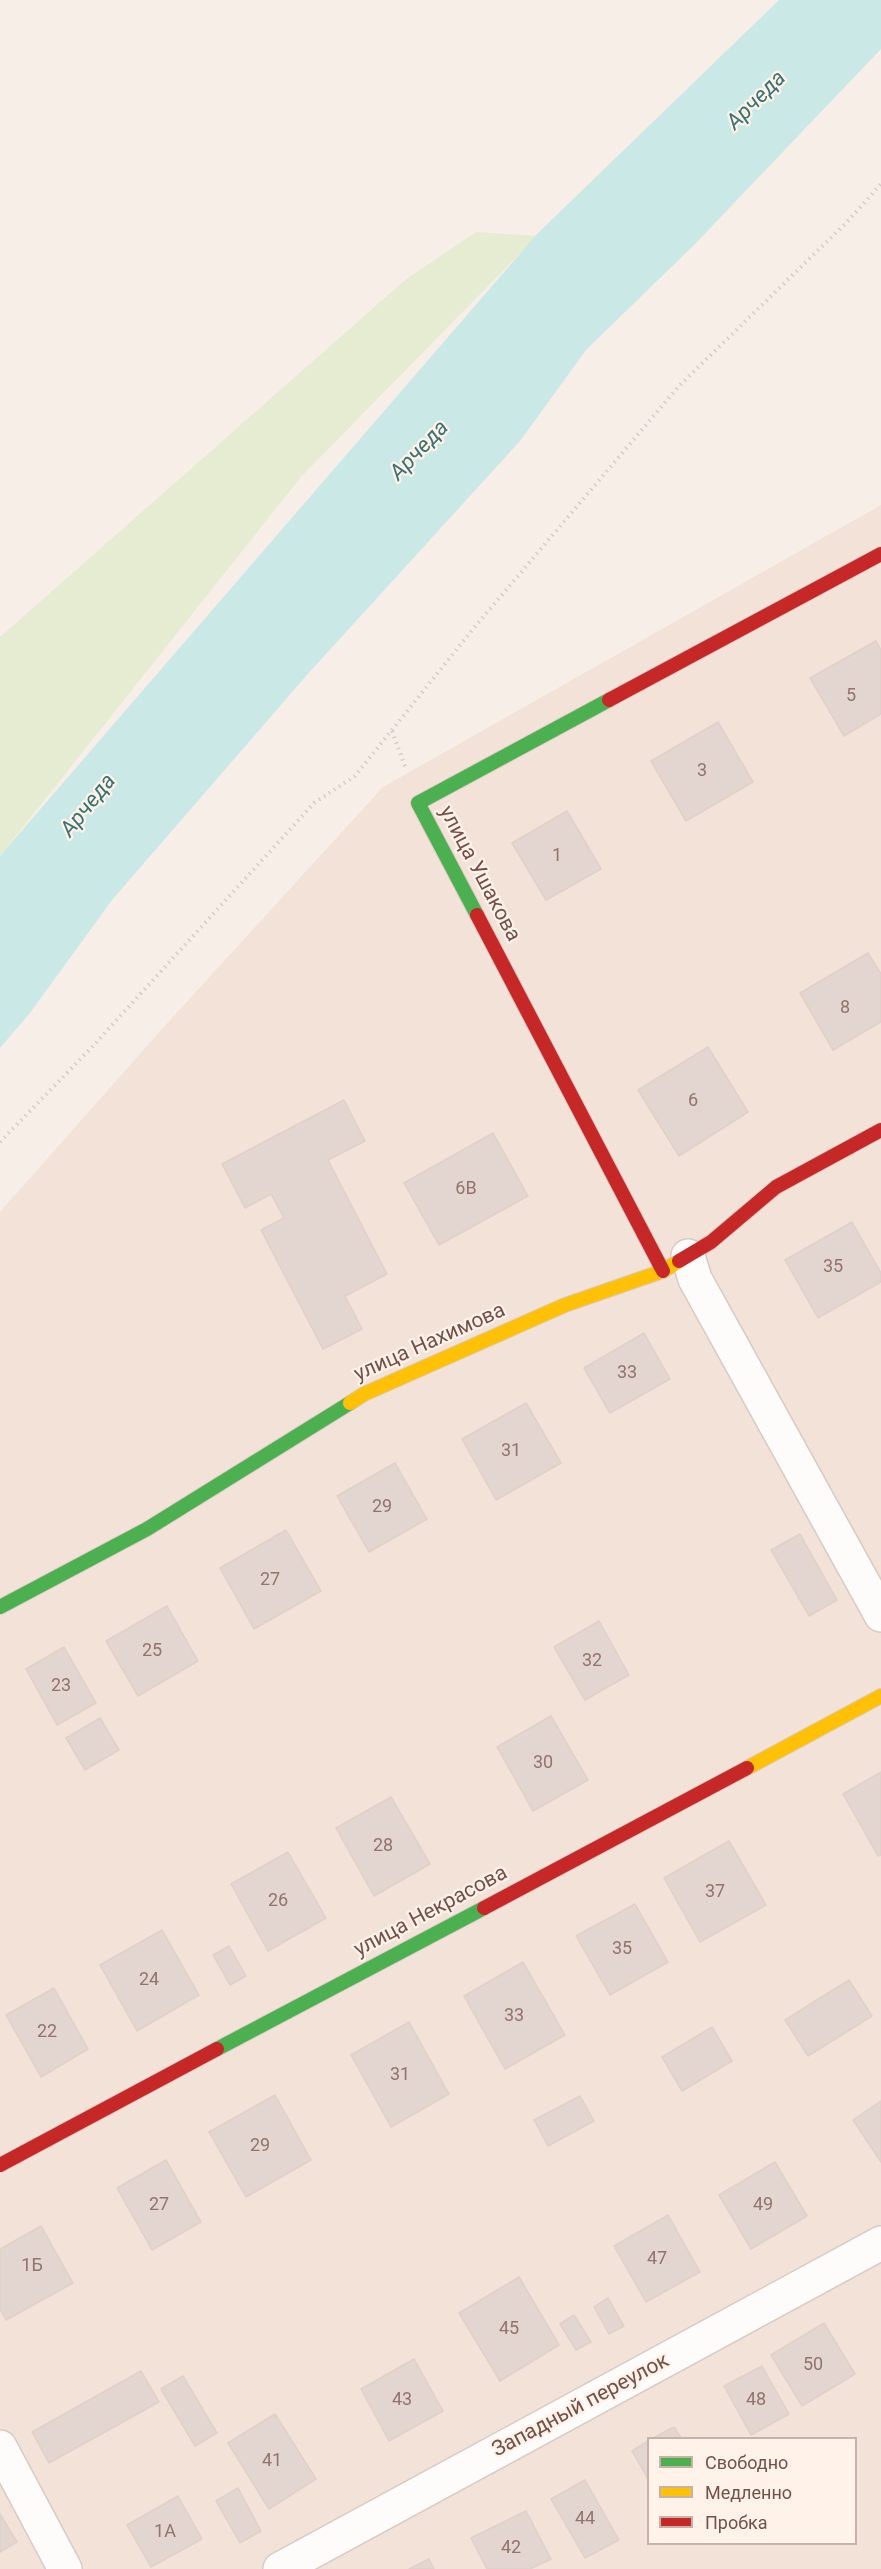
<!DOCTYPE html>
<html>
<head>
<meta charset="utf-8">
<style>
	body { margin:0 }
	#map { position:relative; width:881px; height:2569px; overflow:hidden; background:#f7eee7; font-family:Roboto,sans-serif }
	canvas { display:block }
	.legend { position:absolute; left:647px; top:2437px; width:210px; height:108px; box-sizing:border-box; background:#fff2e8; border:2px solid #c7b1a8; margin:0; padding:8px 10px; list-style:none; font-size:18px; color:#745048 }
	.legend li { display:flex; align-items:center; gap:12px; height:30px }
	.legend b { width:30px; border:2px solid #c7b1a8 }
</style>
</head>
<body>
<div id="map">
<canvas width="881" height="2569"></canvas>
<ul class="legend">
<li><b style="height:8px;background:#4caf50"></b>Свободно</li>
<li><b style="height:8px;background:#ffc107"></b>Медленно</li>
<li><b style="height:8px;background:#c62828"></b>Пробка</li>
</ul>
</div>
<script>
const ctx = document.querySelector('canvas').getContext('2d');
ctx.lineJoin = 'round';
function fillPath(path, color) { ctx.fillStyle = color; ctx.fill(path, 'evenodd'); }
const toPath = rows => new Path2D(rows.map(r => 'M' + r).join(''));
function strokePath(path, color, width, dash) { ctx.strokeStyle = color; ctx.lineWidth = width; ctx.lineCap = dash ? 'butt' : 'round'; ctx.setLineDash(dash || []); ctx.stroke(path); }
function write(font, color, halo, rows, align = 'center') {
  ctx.font = font + ' Roboto,sans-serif'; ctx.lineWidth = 4.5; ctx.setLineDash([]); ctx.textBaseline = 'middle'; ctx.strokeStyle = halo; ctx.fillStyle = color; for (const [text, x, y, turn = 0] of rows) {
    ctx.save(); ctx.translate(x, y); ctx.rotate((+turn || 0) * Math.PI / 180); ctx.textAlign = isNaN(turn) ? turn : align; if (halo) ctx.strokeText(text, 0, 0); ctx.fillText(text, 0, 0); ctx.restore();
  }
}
const residential = toPath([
	[881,505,881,2569,0,2569,0,1212,162,1029,383,787],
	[648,2438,856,2438,856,2544,648,2544]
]);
const green = toPath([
	[476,232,537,236,301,477,0,856,0,637,405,280]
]);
const water = toPath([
	[779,0,881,0,881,49,694,245,586,350,520,441,306,676,112,900,30,1013,0,1048,0,857,5,850,537,234]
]);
const building = toPath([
	[876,641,881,650,881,714,844,736,810,678,876,641],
	[718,722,753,782,686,821,651,761,718,722],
	[567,811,601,869,546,900,512,843,567,811],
	[868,953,881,974,881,1022,833,1050,800,993,868,953],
	[708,1047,748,1112,679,1156,638,1090,708,1047],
	[344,1100,365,1141,328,1160,387,1274,345,1296,362,1329,323,1349,261,1230,284,1218,271,1194,245,1208,222,1164,344,1100],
	[493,1133,528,1196,439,1245,404,1183,493,1133],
	[852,1222,881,1273,881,1282,818,1318,785,1260,852,1222],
	[644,1333,670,1379,610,1413,584,1368,644,1333],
	[526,1403,561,1463,496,1500,462,1439,526,1403],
	[395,1463,427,1519,369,1552,337,1496,395,1463],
	[286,1530,321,1591,254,1629,220,1568,286,1530],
	[800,1534,837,1600,809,1616,771,1550,800,1534],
	[167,1606,198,1661,138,1696,106,1641,167,1606],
	[599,1621,629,1675,585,1700,554,1647,599,1621],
	[64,1647,96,1703,57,1725,26,1669,64,1647],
	[551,1716,588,1780,533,1811,497,1747,551,1716],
	[100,1718,119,1750,85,1770,66,1738,100,1718],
	[881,1772,881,1855,878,1856,843,1794,881,1772],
	[391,1797,430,1864,374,1896,336,1828,391,1797],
	[729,1841,766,1905,700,1942,664,1878,729,1841],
	[288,1852,326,1918,268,1951,231,1884,288,1852],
	[635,1904,668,1962,610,1995,576,1936,635,1904],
	[162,1930,199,1995,137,2031,100,1965,162,1930],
	[229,1946,246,1976,230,1985,213,1955,229,1946],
	[523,1962,565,2035,505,2069,464,1996,523,1962],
	[849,1980,872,2016,808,2056,785,2020,849,1980],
	[54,1988,88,2049,41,2077,6,2015,54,1988],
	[409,2022,449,2094,391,2127,351,2055,409,2022],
	[712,2027,732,2061,682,2091,662,2057,712,2027],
	[275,2095,311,2160,246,2197,209,2132,275,2095],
	[580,2096,594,2121,548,2146,534,2120,580,2096],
	[881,2101,881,2162,853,2120,881,2101],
	[166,2160,201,2222,152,2250,117,2188,166,2160],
	[775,2162,807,2216,751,2249,719,2195,775,2162],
	[668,2215,700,2272,646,2302,614,2246,668,2215],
	[41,2226,73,2283,6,2320,0,2309,0,2249,41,2226],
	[519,2277,559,2345,500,2381,459,2313,519,2277],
	[608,2298,624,2326,609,2334,594,2307,608,2298],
	[574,2315,591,2342,576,2350,560,2324,574,2315],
	[824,2323,855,2374,802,2406,771,2355,824,2323],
	[414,2359,443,2411,389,2441,361,2389,414,2359],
	[762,2366,789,2414,751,2435,724,2386,762,2366],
	[141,2371,159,2402,49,2463,32,2432,141,2371],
	[183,2376,217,2433,195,2446,161,2389,183,2376],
	[275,2414,316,2479,269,2509,228,2443,275,2414],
	[674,2427,681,2438,653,2438,674,2427],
	[648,2441,648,2479,632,2451,648,2441],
	[585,2480,619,2540,585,2558,551,2499,585,2480],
	[238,2488,261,2531,240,2543,216,2501,238,2488],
	[178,2496,202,2539,151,2567,127,2525,178,2496],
	[526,2511,551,2559,530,2569,487,2569,471,2538,526,2511],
	[0,2514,17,2542,0,2552,0,2514],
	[429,2559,434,2569,409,2569,429,2559]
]);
const path = toPath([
	[392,731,406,769],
	[0,1142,94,1045,314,803,355,776,473,629,679,386,847,222,881,184]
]);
const street = toPath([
	[688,1256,695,1279,881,1615],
	[0,2447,65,2569],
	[280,2569,881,2243]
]);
const fast = toPath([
	[477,915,418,803,609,700],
	[0,1607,147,1529,350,1403],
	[217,2049,484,1908]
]);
const slow = toPath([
	[350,1403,364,1394,565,1305,663,1271,679,1261],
	[747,1768,881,1696]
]);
const jam = toPath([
	[609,700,881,554],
	[477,915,663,1271],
	[679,1261,711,1242,776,1187,881,1130],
	[484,1908,747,1768],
	[0,2165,217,2049]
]);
const numberNames = [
	["5",851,696],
	["3",702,771],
	["1",557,856],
	["8",845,1008],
	["6",693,1101],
	["6В",466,1189],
	["35",833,1267],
	["33",627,1373],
	["31",511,1451],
	["29",382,1507],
	["27",270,1580],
	["25",152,1651],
	["32",592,1661],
	["23",61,1686],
	["30",543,1763],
	["28",383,1846],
	["37",715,1892],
	["26",278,1901],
	["35",622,1949],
	["24",149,1980],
	["33",514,2016],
	["22",47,2032],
	["31",400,2075],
	["29",260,2146],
	["27",159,2205],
	["49",763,2205],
	["47",657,2259],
	["1Б",32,2266],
	["45",509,2329],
	["50",813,2365],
	["43",402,2400],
	["48",756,2400],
	["41",272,2461],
	["44",585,2519],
	["1А",165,2532],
	["42",511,2548]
];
const streetNames = [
	["улица Ушакова",479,874,62],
	["улица Нахимова",430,1343,-24],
	["улица Некрасова",431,1912,-28],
	["Западный переулок",581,2406,-28]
];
const waterNames = [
	["Арчеда",757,101,-45],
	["Арчеда",420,451,-46],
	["Арчеда",89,806,-51]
];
fillPath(residential, '#f2e2d7');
fillPath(green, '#e6ecd2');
fillPath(water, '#cae8e6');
fillPath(building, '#e3d5cf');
strokePath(building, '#dfd0ca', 1.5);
strokePath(street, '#d8cbc5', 36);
strokePath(fast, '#d7cac4', 16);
strokePath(slow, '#d7cac4', 16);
strokePath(jam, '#d7cac4', 16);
strokePath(path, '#d7ccc9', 4, [1.5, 4.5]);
strokePath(street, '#fefcfb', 33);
strokePath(fast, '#4caf50', 14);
strokePath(slow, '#ffc107', 14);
strokePath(jam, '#c62828', 14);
write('18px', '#92746c', null, numberNames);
write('21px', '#745048', '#fff2e8', streetNames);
write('italic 22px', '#397373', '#fff2e8', waterNames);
</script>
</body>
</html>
